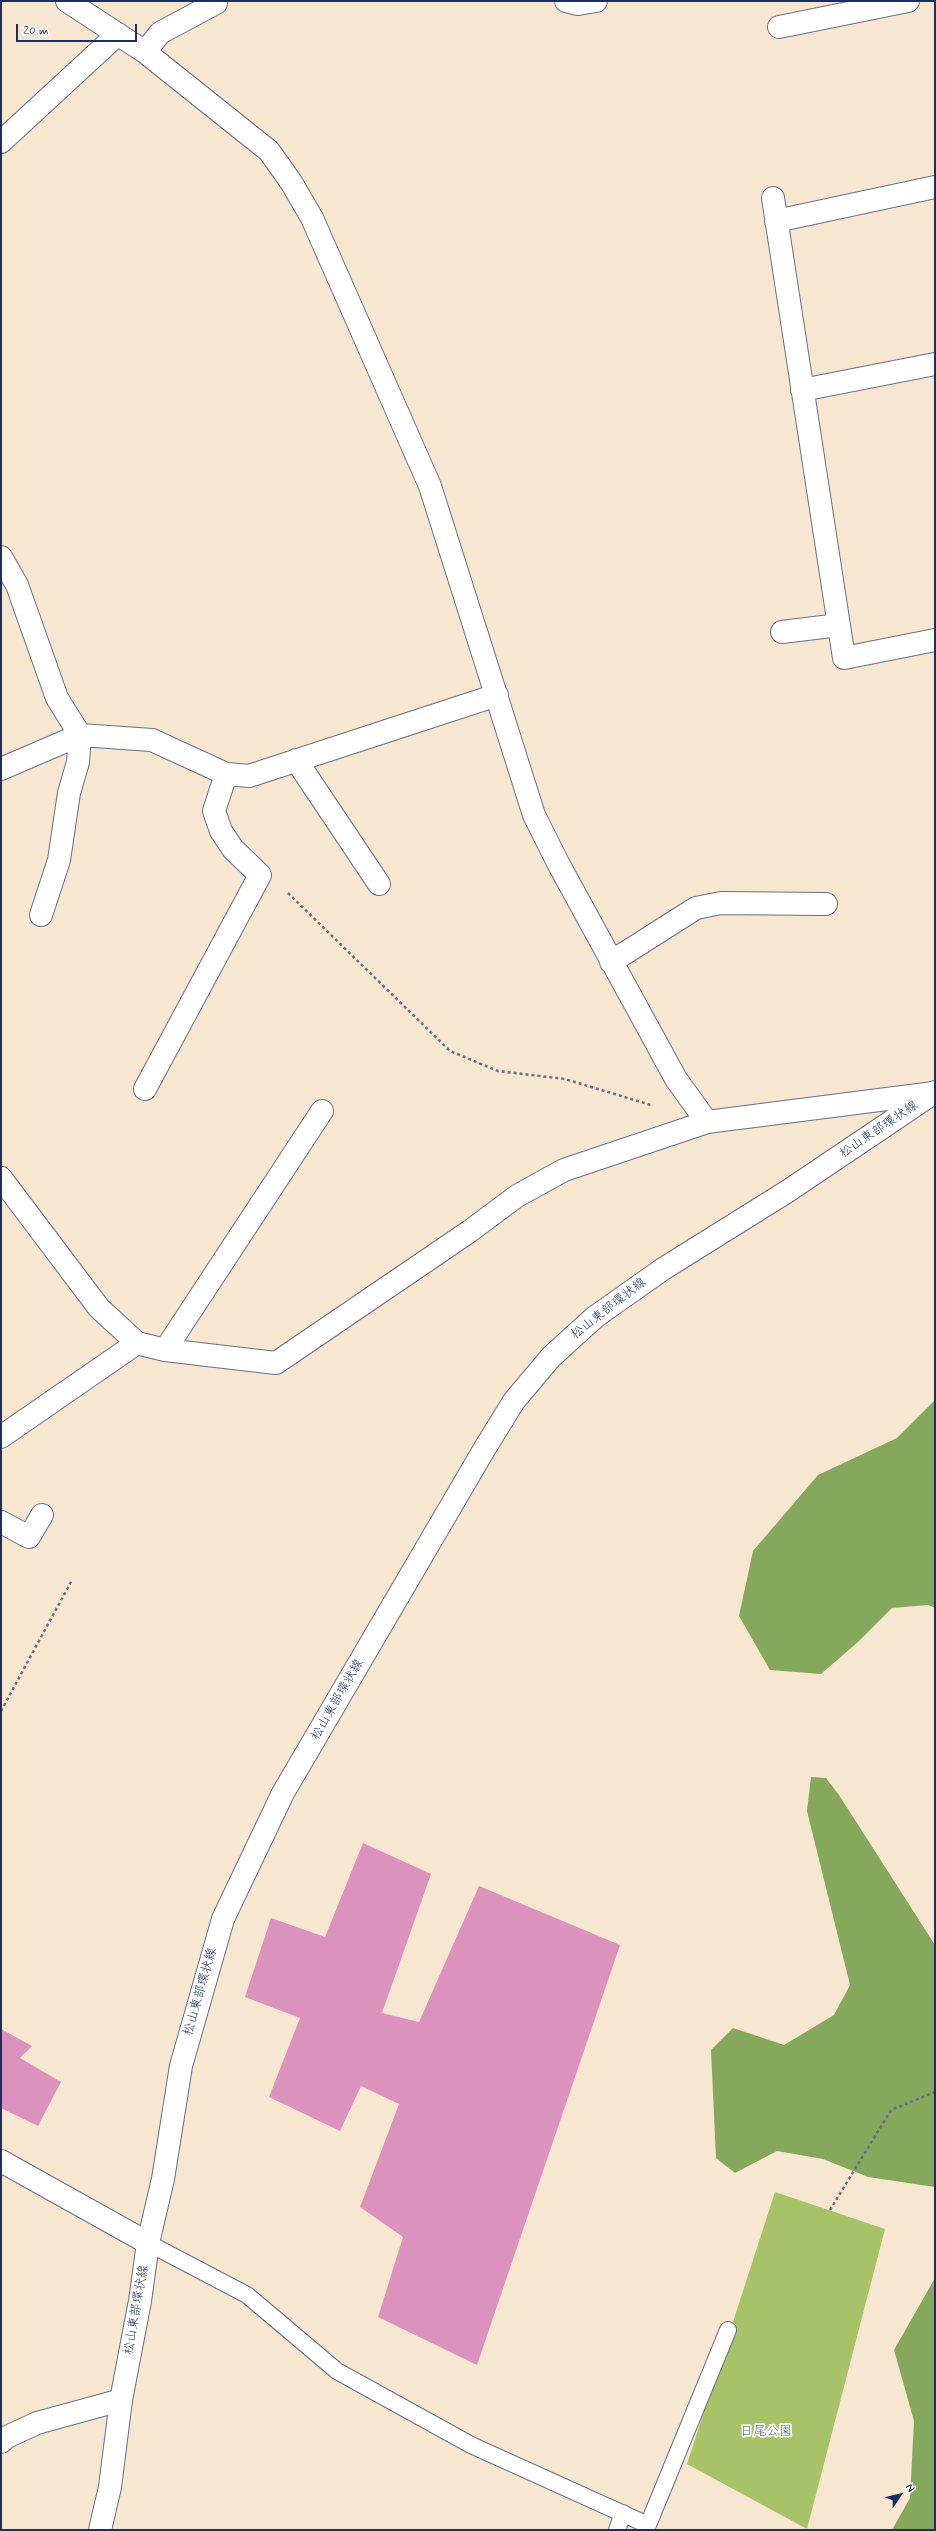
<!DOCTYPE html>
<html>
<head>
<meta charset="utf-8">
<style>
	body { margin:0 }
	#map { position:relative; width:936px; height:2531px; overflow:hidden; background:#f7e6d0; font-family:Mynerve,sans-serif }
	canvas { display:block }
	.frame { position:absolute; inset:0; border:2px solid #1b2f5e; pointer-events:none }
	.north { position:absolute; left:880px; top:2475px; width:40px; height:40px; -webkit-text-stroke:3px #fff; paint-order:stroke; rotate:55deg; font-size:11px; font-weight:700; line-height:16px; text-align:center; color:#1b2f5e }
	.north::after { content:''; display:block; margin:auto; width:14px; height:18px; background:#1b2f5e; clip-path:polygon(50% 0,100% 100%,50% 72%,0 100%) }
	.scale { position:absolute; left:16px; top:24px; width:121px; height:18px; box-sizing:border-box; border:2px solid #1b2f5e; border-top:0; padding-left:5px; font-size:12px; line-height:14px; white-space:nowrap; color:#1b2f5e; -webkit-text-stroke:3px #fff; paint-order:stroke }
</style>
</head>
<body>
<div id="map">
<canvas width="936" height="2531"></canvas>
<div class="frame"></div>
<div class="north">N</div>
<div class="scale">20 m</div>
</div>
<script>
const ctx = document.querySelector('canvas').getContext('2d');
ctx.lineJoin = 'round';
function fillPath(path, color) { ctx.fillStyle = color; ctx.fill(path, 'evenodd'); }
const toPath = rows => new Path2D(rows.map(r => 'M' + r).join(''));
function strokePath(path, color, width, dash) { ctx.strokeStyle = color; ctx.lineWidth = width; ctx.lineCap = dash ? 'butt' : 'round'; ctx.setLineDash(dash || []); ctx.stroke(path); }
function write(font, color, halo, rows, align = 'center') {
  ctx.font = font + ' Mynerve,"Klee One",sans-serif'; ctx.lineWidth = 3.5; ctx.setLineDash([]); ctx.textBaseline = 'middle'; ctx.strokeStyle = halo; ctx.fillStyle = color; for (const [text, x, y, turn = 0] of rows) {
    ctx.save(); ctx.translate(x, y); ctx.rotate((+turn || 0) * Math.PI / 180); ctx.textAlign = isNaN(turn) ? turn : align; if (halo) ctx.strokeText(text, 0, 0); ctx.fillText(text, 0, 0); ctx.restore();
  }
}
const green = toPath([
	[775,2192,885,2229,807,2529,687,2464]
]);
const forest = toPath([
	[935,1400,935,1608,928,1605,892,1608,858,1642,821,1674,770,1670,739,1616,753,1551,818,1475,897,1438],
	[811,1777,826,1778,839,1795,935,1945,935,2187,868,2177,823,2159,777,2151,735,2173,716,2158,711,2050,733,2028,784,2045,834,2015,850,1985,807,1811],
	[935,2278,935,2530,892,2530,910,2498,914,2421,894,2350]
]);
const building = toPath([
	[363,1843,431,1874,382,2013,419,2022,479,1886,620,1945,477,2365,378,2317,403,2237,360,2207,399,2104,361,2086,340,2131,269,2097,300,2018,245,1997,271,1918,325,1937],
	[1,2029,32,2046,20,2058,61,2082,38,2126,1,2108]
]);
const path = toPath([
	[288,893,450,1051,498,1071,565,1079,651,1105],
	[1,1711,72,1580],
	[830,2210,891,2110,935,2092]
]);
const service = toPath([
	[148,2243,247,2295,337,2371,471,2445,648,2525,728,2330],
	[617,2530,623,2513]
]);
const minor = toPath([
	[67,1,145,52,269,151,291,182,312,218,430,486,534,815,558,863,676,1079,707,1122],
	[566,1,578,4,596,1],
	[779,27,908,1],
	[145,52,160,33,216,3],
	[1,142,118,34],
	[773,198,844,658,935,640],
	[776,221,935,187],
	[802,390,935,364],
	[1,557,17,585,57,698,80,735,78,762,69,793,59,860,41,915],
	[782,632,839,625],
	[296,760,379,884],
	[1,769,80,735,152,740,226,774,249,776,497,695],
	[611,962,696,908,721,903,826,904],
	[145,1089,260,875,233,849,221,831,214,811,226,774],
	[1,1178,99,1308,137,1343,165,1350,276,1363,470,1231,517,1196,564,1170,707,1122,934,1093],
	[165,1350,322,1111],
	[1,1437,137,1343],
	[1,1522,29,1537,42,1515],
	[1,2161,148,2243],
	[1,2442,7,2437,37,2423,121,2400]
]);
const primary = toPath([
	[100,2530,110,2487,121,2400,140,2301,148,2243,163,2179,181,2066,223,1919,283,1793,485,1448,514,1401,551,1357,595,1317,663,1269,788,1191,935,1092]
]);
const streetNames = [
	["松山東部環状線",879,1130,-34],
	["松山東部環状線",609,1309,-38],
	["松山東部環状線",338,1700,-60],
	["松山東部環状線",201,1992,-74],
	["松山東部環状線",137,2310,-80]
];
const parkNames = [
	["日尾公園",766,2432]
];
fillPath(green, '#a8c268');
fillPath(forest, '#86a85c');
fillPath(building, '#db93be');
strokePath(service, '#686f86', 18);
strokePath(minor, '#686f86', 24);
strokePath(primary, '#686f86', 24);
strokePath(path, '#686f86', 2.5, [3, 3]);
strokePath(service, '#fff', 16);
strokePath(minor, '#fff', 22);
strokePath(primary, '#fff', 22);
write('13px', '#1b2f5e', '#fff', streetNames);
write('13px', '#4c6262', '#fff', parkNames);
</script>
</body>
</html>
